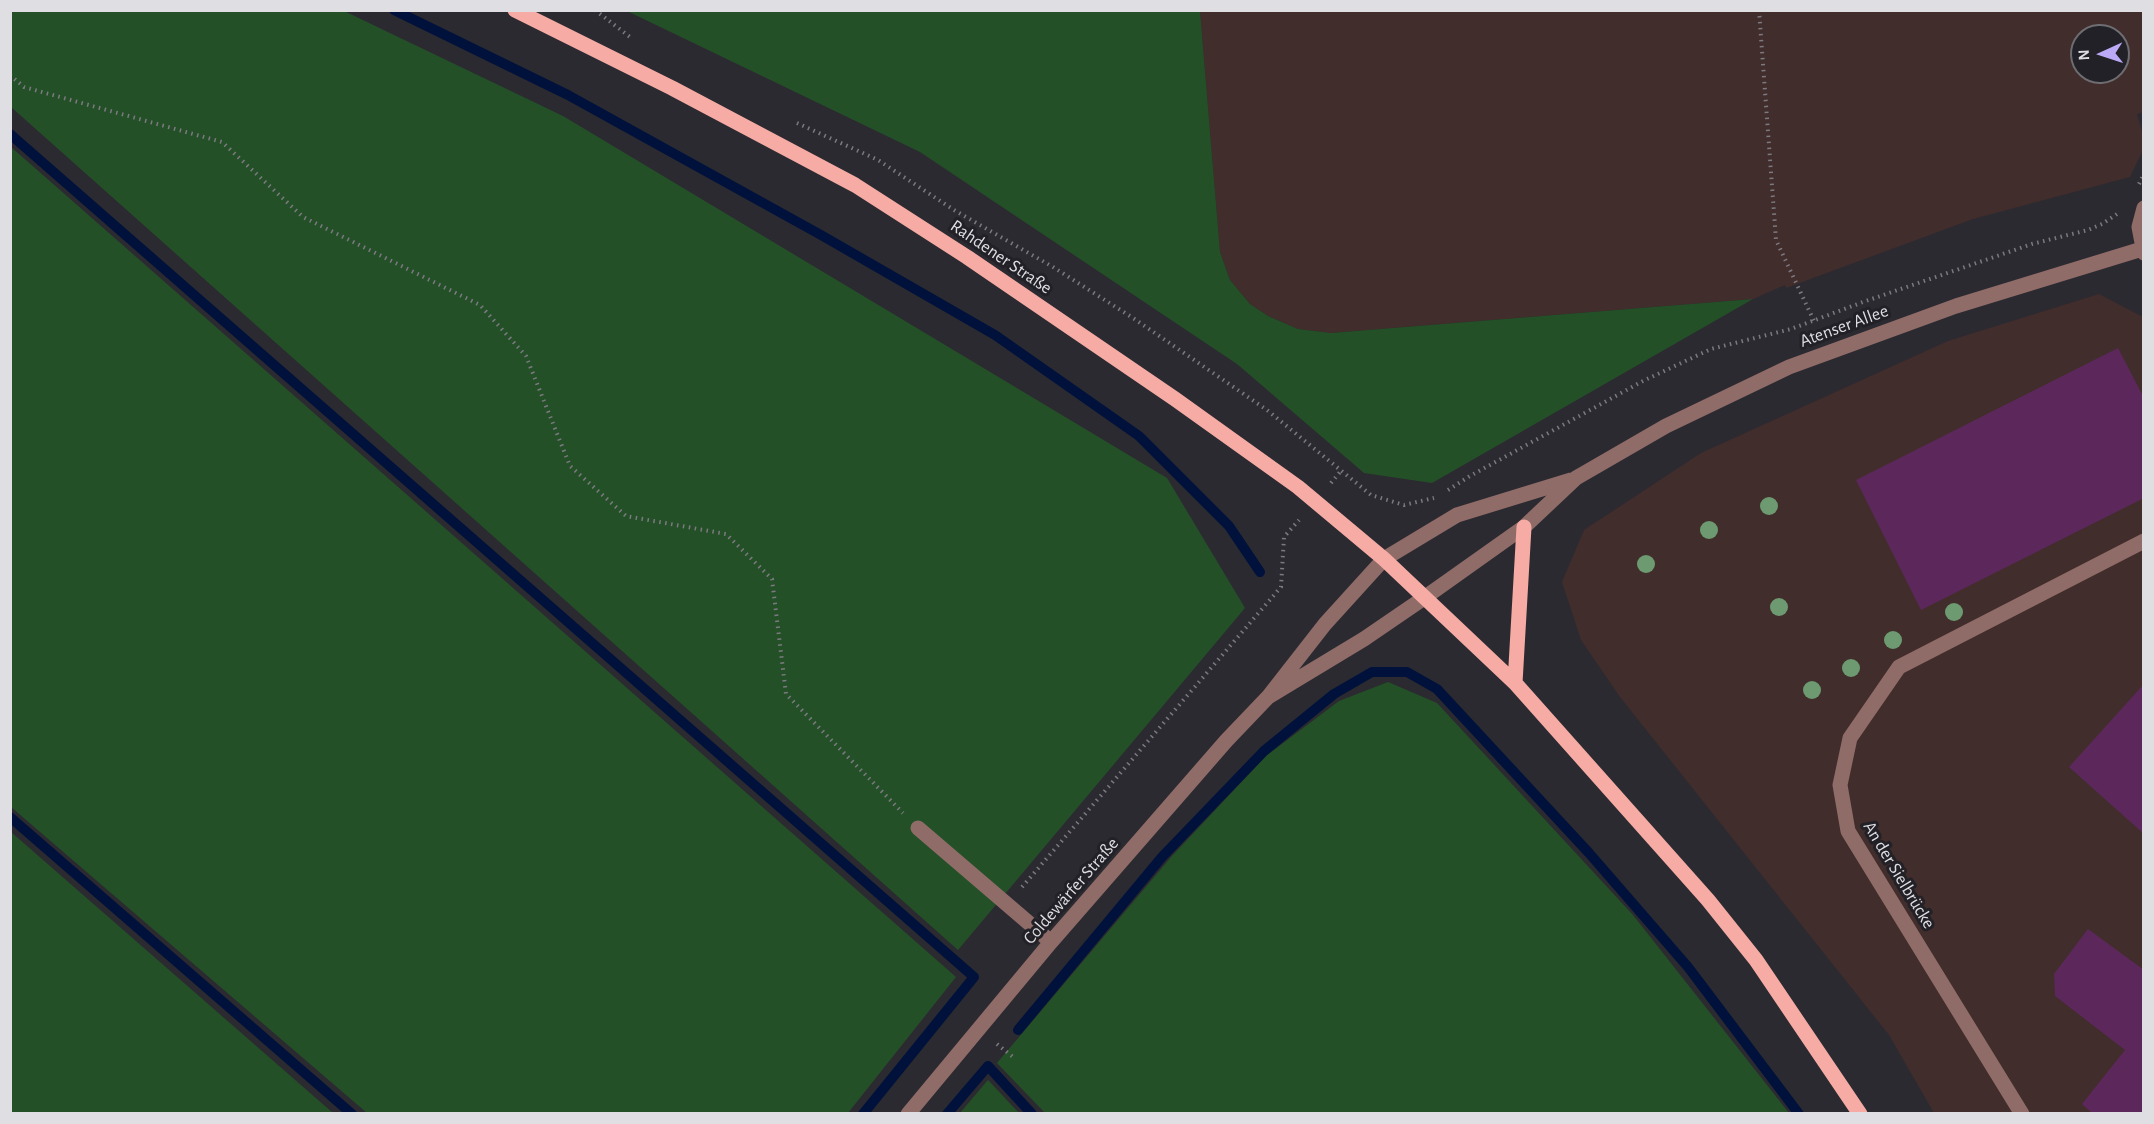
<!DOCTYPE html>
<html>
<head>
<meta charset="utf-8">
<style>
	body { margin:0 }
	#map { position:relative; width:2154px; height:1124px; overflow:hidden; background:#2c2a31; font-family:"Alegreya Sans",sans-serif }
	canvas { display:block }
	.frame { position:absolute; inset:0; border:12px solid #dfdee3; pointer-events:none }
	.north { position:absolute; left:2070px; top:24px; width:60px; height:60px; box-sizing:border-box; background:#222127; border:2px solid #6e6d72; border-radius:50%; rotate:267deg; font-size:16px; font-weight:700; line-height:24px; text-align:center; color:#dfdee3 }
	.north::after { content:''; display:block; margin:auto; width:21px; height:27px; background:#bcaaf6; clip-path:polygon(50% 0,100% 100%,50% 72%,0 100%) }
</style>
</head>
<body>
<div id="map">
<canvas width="2154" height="1124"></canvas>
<div class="frame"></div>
<div class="north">N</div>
</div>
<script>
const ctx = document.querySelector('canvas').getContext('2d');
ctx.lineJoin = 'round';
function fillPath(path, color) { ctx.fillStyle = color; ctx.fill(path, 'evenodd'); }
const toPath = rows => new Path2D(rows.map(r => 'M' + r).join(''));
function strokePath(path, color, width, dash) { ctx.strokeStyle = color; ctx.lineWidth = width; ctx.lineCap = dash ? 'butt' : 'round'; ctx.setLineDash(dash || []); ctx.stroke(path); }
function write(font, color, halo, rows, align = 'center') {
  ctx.font = font + ' "Alegreya Sans",sans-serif'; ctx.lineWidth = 6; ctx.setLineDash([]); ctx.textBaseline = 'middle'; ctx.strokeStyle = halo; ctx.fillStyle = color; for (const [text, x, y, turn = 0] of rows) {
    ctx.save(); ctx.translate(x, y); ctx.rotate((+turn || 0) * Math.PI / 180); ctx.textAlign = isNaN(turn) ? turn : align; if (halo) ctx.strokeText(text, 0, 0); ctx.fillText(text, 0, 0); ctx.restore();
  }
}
const commercial = toPath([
	[1200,11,2143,11,2143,112,2137,114,2143,135,2142,152,2130,177,1973,219,1786,288,1785,285,1753,299,1331,333,1298,329,1268,316,1250,304,1230,280,1220,252],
	[2082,36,2118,36,2118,72,2082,72],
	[2099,294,2143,317,2143,1113,1934,1113,1889,1035,1620,697,1581,640,1562,582,1584,530,1701,453,1948,341]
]);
const green = toPath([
	[11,11,344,11,563,116,1167,478,1245,608,958,950,11,107],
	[627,11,1200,11,1220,252,1230,280,1250,304,1268,316,1298,329,1331,333,1753,299,1432,483,1364,473,1237,364,920,152],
	[11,147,956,977,848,1113,367,1113,11,807],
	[1388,682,1437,703,1633,915,1789,1113,1045,1113,997,1063,1172,856,1266,756,1339,701],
	[11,832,333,1113,11,1113],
	[988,1080,1019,1113,960,1113]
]);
const stream = toPath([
	[394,10,568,95,821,235,995,335,1139,436,1229,526,1260,572],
	[10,134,974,977,863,1114],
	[10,817,352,1114],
	[1018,1030,1162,857,1264,751,1334,694,1372,672,1407,672,1437,689,1589,853,1688,967,1799,1114],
	[947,1114,988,1066,1032,1114]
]);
const building = toPath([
	[2118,348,2144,398,2144,498,1921,610,1856,480],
	[2144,684,2144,834,2069,767],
	[2088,929,2144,970,2144,1114,2093,1114,2082,1104,2125,1050,2055,996,2054,974]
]);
const path = toPath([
	[595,10,630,37],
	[1759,10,1776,240,1814,321],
	[10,75,24,87,222,142,303,217,480,305,526,356,570,466,626,516,726,534,772,579,786,694,903,813],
	[797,123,878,160,954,210,1053,267,1133,318,1267,410,1371,495,1404,505,1434,498],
	[2139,184,2144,174],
	[1331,483,1340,472],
	[1448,490,1470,476,1643,381,1711,349,1791,329,1863,302,2032,244,2088,230,2102,224,2117,214],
	[1022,887,1281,587,1284,537,1299,520],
	[997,1044,1013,1057]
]);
const minor = toPath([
	[2144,208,2139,227,2144,253],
	[1268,697,1364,639,1424,598,1524,527,1576,478,1666,426,1789,367,1956,306,2142,249],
	[918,828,1051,942],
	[908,1114,1051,942,1226,741,1268,697,1325,624,1384,559,1457,515,1571,480],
	[2022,1114,1848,831,1840,785,1850,738,1899,667,2144,541]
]);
const major = toPath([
	[515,10,672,88,855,185,967,257,1175,399,1298,487,1384,559,1515,683,1708,900,1756,960,1860,1114],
	[1515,683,1524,527]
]);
const trees = [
	[1769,506],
	[1709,530],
	[1646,564],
	[1779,607],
	[1954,612],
	[1893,640],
	[1851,668],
	[1812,690]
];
const streetNames = [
	["Rahdener Straße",1001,257,34],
	["Atenser Allee",1844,326,-20],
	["An der Sielbrücke",1899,875,59],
	["Coldewärfer Straße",1071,891,-49]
];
fillPath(commercial, '#412d2b');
fillPath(green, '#245028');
strokePath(stream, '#00123b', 10);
fillPath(building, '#5c285c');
strokePath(path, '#7c7a80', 4, [1.5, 4.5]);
strokePath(minor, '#906c68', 15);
strokePath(major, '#f6aba4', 15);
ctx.fillStyle = '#6d9a71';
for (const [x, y] of trees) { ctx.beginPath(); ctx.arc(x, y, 9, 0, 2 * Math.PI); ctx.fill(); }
write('18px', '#dfdee3', '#222127', streetNames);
</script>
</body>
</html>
